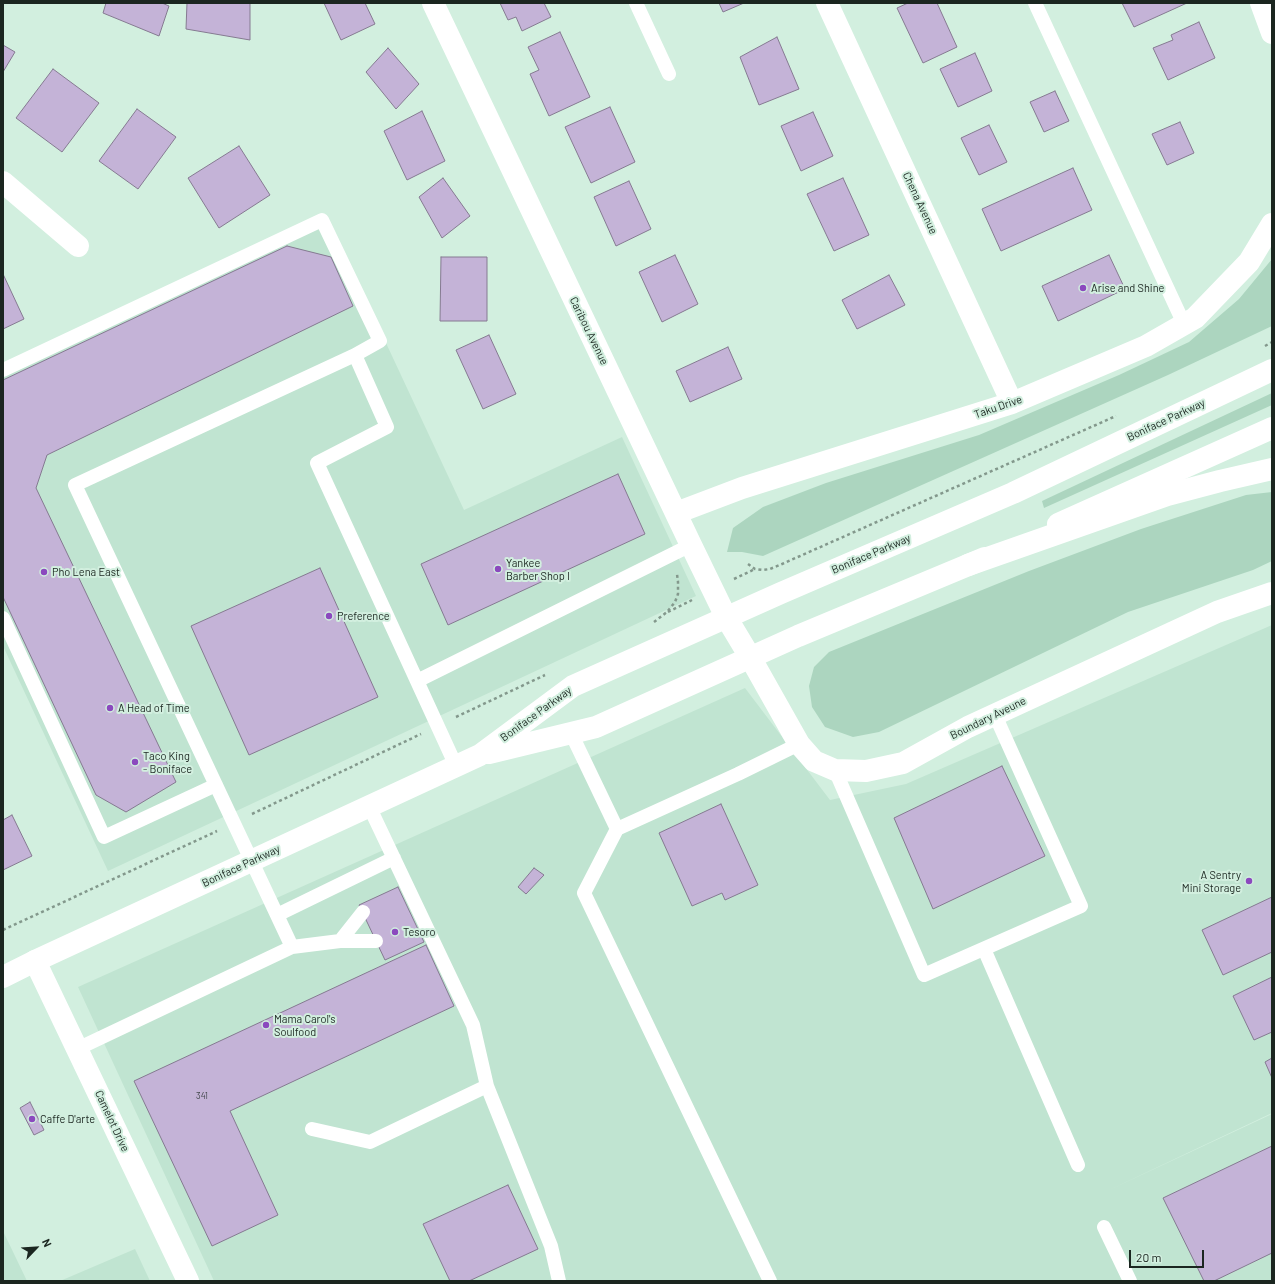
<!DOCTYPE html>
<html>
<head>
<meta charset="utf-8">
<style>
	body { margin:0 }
	#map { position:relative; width:1275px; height:1284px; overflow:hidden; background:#d2efdf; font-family:Barlow,sans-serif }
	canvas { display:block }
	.frame { position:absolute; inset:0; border:4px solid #1b2620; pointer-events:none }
	.north { position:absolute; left:16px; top:1228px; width:40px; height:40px; -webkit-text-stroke:3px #d2efdf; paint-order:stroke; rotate:65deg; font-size:11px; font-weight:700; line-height:16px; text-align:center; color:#1b2620 }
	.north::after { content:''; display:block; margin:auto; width:14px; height:18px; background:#1b2620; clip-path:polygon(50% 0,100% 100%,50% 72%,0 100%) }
	.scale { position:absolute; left:1129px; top:1250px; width:75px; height:18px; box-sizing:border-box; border:2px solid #1b2620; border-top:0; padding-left:5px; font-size:12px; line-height:14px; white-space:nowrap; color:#1b2620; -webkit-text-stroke:3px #d2efdf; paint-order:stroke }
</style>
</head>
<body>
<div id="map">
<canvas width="1275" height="1284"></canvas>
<div class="frame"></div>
<div class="north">N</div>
<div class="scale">20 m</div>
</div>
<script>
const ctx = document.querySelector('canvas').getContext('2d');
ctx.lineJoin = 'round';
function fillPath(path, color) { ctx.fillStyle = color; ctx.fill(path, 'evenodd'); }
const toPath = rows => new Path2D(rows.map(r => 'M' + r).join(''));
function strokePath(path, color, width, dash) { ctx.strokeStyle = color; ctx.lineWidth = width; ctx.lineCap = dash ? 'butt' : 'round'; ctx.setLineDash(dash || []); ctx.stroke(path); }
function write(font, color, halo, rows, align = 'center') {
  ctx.font = font + ' Barlow,sans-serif'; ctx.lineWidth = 4; ctx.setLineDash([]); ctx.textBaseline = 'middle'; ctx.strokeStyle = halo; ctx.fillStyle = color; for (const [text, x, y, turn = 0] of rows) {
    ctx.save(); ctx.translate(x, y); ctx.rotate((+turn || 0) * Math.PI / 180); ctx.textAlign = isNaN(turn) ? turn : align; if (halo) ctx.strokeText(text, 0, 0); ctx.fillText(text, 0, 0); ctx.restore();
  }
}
const built = toPath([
	[329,221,464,510,622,437,696,596,108,871,3,646,3,374],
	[1272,625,1272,1113,1107,1191,1272,1114,1272,1281,214,1281,78,987,745,688,830,800,906,784],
	[3,1231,27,1281,3,1281],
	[135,1249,150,1281,60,1281]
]);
const green = toPath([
	[1272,259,1272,326,1168,375,763,556,742,552,727,552,733,528,763,507,826,483,979,435,1119,375,1189,342,1239,299],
	[1272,393,1272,405,1044,508,1042,501],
	[1272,492,1272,561,1253,570,1128,612,879,732,853,737,825,727,812,707,809,686,814,667,829,652,1029,571,1141,529,1246,495]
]);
const building = toPath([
	[106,3,162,3,169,6,159,36,103,13,106,3],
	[187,3,250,3,250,40,186,29,187,3],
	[324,3,365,3,375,24,341,40,324,3],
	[500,3,544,3,551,17,522,31,516,17,508,20,500,3],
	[719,3,744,3,723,12,719,3],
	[908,3,937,3,957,47,923,63,897,8,908,3],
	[1122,3,1187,3,1134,27,1122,3],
	[1199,22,1215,58,1168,80,1153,48,1173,40,1171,35,1199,22],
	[560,32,590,97,549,116,530,74,539,70,528,47,560,32],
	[777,37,799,89,759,105,740,57,777,37],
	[3,45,15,52,3,72,3,45],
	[388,48,419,84,396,109,366,72,388,48],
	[975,53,992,91,958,107,940,69,975,53],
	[53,69,99,103,62,152,16,118,53,69],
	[1055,91,1069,121,1044,132,1030,102,1055,91],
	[610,107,635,162,591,183,565,127,610,107],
	[137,109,176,137,138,189,99,161,137,109],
	[422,111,445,161,407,180,384,131,422,111],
	[813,112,833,156,801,171,781,126,813,112],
	[1180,122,1194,153,1167,165,1152,134,1180,122],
	[989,125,1007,162,979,175,961,138,989,125],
	[239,146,270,195,219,228,188,178,239,146],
	[1073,168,1092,210,1001,251,982,209,1073,168],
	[443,178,470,216,442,238,419,197,443,178],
	[843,178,869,235,834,251,807,194,843,178],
	[629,181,651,229,616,246,594,197,629,181],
	[287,246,331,257,353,306,47,455,36,488,176,782,126,812,96,795,3,597,3,380,287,246],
	[675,255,698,304,662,322,639,272,675,255],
	[1109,255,1125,289,1058,321,1042,286,1109,255],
	[441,257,487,257,487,321,440,321,441,257],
	[3,274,24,319,3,329,3,274],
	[889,275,905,305,857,329,842,300,889,275],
	[489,335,516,394,483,409,456,350,489,335],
	[728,347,742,379,690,402,676,371,728,347],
	[618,474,645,534,448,625,421,564,618,474],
	[320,568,378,697,249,755,191,626,320,568],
	[1002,766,1045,856,933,909,894,818,1002,766],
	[721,804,758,885,725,900,722,893,692,906,659,833,721,804],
	[12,815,32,856,3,870,3,820,12,815],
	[534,868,544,875,526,894,518,887,534,868],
	[398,887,424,942,385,960,359,905,398,887],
	[1272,897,1272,952,1223,975,1202,930,1272,897],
	[426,945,454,1006,230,1111,278,1215,212,1246,134,1081,426,945],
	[1272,977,1272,1032,1254,1040,1233,996,1272,977],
	[1272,1058,1272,1078,1265,1062,1272,1058],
	[30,1102,44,1130,34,1135,20,1108,30,1102],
	[1272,1146,1272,1253,1214,1281,1204,1281,1163,1198,1272,1146],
	[508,1185,538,1249,469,1281,450,1281,423,1224,508,1185]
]);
const path = toPath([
	[1265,346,1272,342],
	[748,564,755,569,763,570,770,569,782,564,1116,416],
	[734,579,755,569],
	[668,612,692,600],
	[654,622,667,612,675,602,678,594,678,582,677,574],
	[456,717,545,675],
	[252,814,421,734],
	[3,930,217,831]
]);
const service = toPath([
	[636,3,669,74],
	[1035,3,1184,324],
	[3,370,322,220,380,341,355,355],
	[3,618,104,837,216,785],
	[417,681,691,545],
	[571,733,617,829,584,893,770,1281],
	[835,770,924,975,1081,906,995,715],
	[617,829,738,774,799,744],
	[363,912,340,941,376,941],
	[277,915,394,858],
	[292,947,340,941],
	[984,949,1078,1165],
	[77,1049,292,947,75,485,355,355,387,427,317,463,456,766],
	[487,1086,551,1246,559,1281],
	[312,1129,370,1142,487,1086,473,1025,369,806],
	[1104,1227,1130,1281]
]);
const minor = toPath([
	[433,3,691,545,726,617,750,657],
	[827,3,1012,403],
	[1261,3,1272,33],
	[3,182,78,246],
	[676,513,742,488,1012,403,1146,346,1195,318,1249,262,1272,224],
	[35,961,188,1281]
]);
const tertiary = toPath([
	[750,657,799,744,814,761,835,770,866,771,903,763,968,727,1217,612,1272,593]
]);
const primary = toPath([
	[1058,524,1272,428],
	[489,753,596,727,798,636,985,558],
	[3,977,35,961,480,755,573,686,781,593,1013,493,1272,370]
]);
const motorway = toPath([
	[968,565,1167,495,1220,481,1272,469]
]);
const markers = [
	[1083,288,4,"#8b49be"],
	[498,569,4,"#8b49be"],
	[44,572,4,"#8b49be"],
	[329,616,4,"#8b49be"],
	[110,708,4,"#8b49be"],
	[135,762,4,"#8b49be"],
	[1249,881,4,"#8b49be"],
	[395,932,4,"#8b49be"],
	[266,1025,4,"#8b49be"],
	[32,1119,4,"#8b49be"]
];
const numberNames = [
	["341",202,1096]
];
const streetNames = [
	["Chena Avenue",920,203,65],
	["Caribou Avenue",589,331,64],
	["Taku Drive",998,407,-19],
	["Boniface Parkway",1166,420,-25],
	["Boniface Parkway",871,554,-23],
	["Boniface Parkway",536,714,-36],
	["Boundary Aveune",988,718,-26],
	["Boniface Parkway",241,866,-25],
	["Camelot Drive",112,1121,65]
];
const poiNames = [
	["Arise and Shine",1091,288],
	["Yankee",506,563],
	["Barber Shop I",506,576],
	["Pho Lena East",52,572],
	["Preference",337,616],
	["A Head of Time",118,708],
	["Taco King",143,756],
	["- Boniface",143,769],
	["A Sentry",1241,875,"right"],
	["Mini Storage",1241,888,"right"],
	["Tesoro",403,932],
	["Mama Carol's",274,1019],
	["Soulfood",274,1032],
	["Caffe D'arte",40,1119]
];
fillPath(built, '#c0e4d1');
fillPath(green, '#acd5bf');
fillPath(building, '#c4b3d7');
strokePath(building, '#857a91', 1);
strokePath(path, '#83988c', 2.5, [3, 3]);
strokePath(service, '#fff', 14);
strokePath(minor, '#fff', 22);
strokePath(tertiary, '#fff', 22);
strokePath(primary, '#fff', 22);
strokePath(motorway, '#fff', 22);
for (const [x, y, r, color] of markers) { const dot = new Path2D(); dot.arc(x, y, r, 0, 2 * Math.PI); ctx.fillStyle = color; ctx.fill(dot); strokePath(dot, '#d2efdf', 1.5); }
write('9px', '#45494e', null, numberNames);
write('11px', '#1b2620', '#d2efdf', streetNames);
write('11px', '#1b2620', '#d2efdf', poiNames, 'left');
</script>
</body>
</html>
